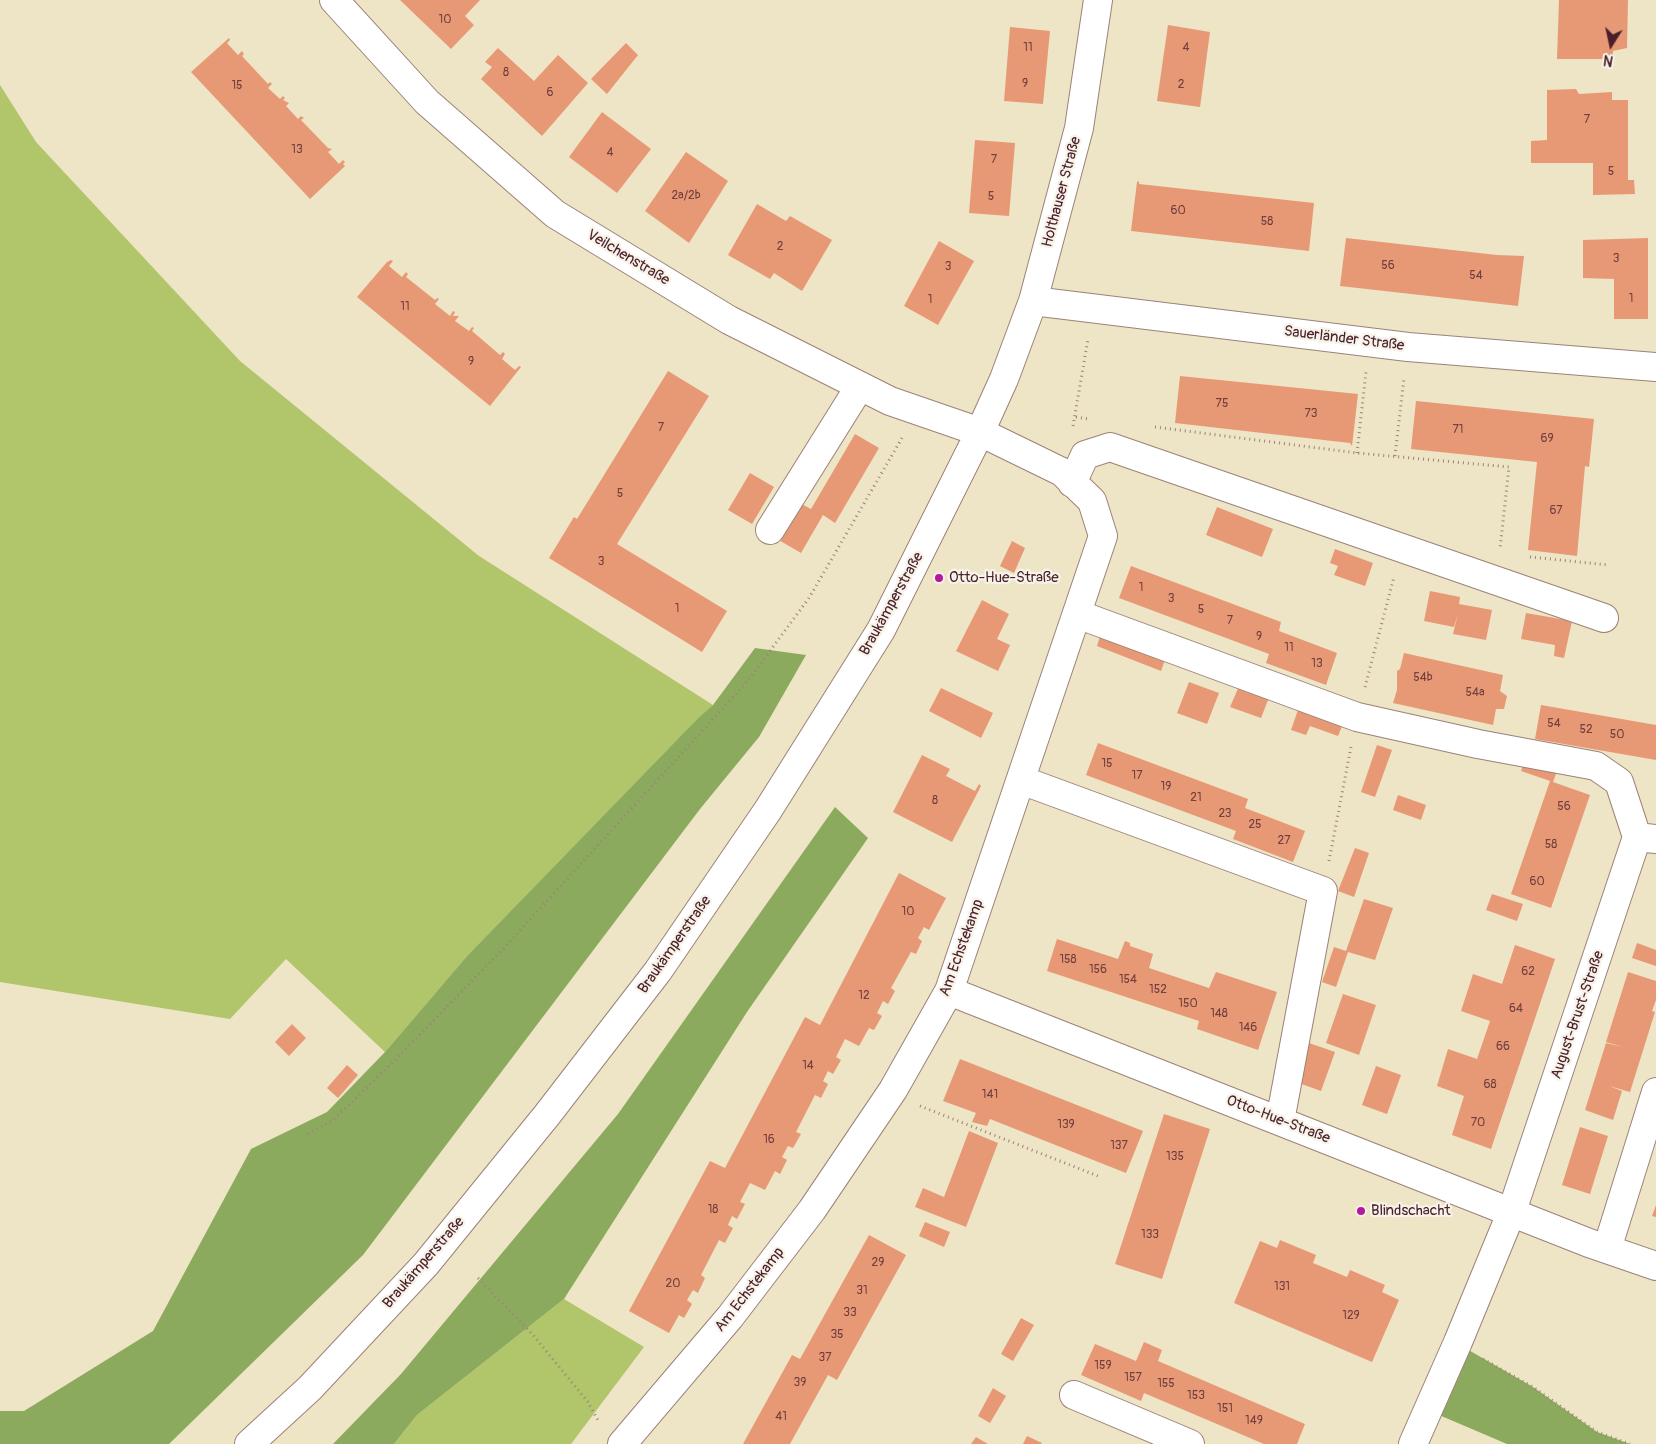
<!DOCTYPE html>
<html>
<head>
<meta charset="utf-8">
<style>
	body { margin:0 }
	#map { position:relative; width:1656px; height:1444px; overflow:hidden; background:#eee4c6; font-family:Pangolin,sans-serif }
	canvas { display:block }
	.north { position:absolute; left:1586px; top:20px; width:50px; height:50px; -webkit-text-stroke:4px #f7f3e8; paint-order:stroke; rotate:190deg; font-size:14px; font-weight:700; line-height:20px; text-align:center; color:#4a1f2b }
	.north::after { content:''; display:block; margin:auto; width:18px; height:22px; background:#4a1f2b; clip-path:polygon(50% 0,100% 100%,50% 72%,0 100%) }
</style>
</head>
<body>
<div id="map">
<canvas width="1656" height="1444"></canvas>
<div class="north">N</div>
</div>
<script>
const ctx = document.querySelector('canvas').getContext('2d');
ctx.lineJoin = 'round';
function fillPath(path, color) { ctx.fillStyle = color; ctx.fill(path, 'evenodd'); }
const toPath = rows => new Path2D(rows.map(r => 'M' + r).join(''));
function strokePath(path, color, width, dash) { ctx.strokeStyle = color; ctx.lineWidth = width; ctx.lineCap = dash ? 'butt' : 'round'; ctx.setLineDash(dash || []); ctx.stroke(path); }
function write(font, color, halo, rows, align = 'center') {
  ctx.font = font + ' Pangolin,sans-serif'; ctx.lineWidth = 4.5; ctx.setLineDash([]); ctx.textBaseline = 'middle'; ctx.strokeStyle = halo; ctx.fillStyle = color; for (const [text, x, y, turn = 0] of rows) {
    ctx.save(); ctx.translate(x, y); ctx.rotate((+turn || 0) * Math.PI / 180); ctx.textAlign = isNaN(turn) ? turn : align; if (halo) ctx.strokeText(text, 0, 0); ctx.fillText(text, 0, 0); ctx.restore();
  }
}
const green = toPath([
	[0,85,36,142,240,361,479,556,713,705,698,718,467,956,385,1052,286,959,230,1019,0,982],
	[564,1299,644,1347,571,1444,394,1444,417,1415]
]);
const forest = toPath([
	[755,648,806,655,759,737,700,809,363,1255,169,1444,0,1444,0,1411,24,1411,153,1331,251,1149,327,1112,385,1052,467,956,698,718,713,705],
	[835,807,868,838,747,1012,564,1299,417,1415,394,1444,333,1444,401,1374,618,1114],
	[1465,1348,1533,1387,1597,1432,1630,1444,1507,1444,1439,1415]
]);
const building = toPath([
	[400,0,480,0,465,16,474,25,451,49],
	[1559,0,1628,0,1627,48,1613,51,1613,59,1557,59],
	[1168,25,1210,32,1200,107,1157,101],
	[1010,27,1050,31,1043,104,1004,101],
	[229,38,230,40,227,43,238,55,242,51,244,54,242,56,268,84,270,82,272,84,268,88,280,99,283,96,285,98,283,100,289,103,286,106,298,119,301,116,304,118,301,120,328,148,332,149,328,152,339,164,343,160,345,162,343,164,345,166,310,199,191,72],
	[626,43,638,55,607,94,591,79],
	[498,48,534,81,558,55,588,83,542,136,481,79,492,67,485,62],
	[1576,89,1579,94,1612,92,1612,100,1628,100,1628,180,1634,180,1635,194,1593,195,1593,163,1531,163,1531,141,1547,140,1547,90],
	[602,112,651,149,617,193,569,157],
	[975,140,1015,143,1009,216,969,213],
	[686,152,728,181,689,243,645,211],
	[1139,181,1139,184,1314,203,1309,251,1131,231,1137,182],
	[757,204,786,221,790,216,832,240,802,291,774,273,770,279,728,255],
	[1346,238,1497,255,1524,256,1518,306,1340,286],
	[1648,238,1648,319,1614,319,1614,279,1583,278,1583,240],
	[939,241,974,261,938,325,904,306],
	[391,260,393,261,389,266,402,277,406,272,408,274,406,277,435,300,437,298,439,299,435,304,450,316,453,311,455,312,453,316,459,316,455,321,469,331,472,327,474,328,472,331,500,355,503,352,505,354,502,359,515,370,519,366,521,367,490,406,357,297,387,262],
	[668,371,709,396,617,544,727,611,702,652,549,558,574,517,577,519],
	[1180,376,1358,394,1352,446,1350,443,1175,423],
	[1416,401,1594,419,1589,467,1585,466,1577,556,1528,550,1537,462,1411,449],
	[855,434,879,448,835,523,823,515,801,553,777,539,798,502,811,509],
	[750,473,774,487,752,524,728,510],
	[1217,507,1273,529,1262,557,1206,535],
	[1012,541,1025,548,1014,573,1000,566],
	[1335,549,1373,563,1365,586,1334,575,1338,566,1330,563],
	[1131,566,1281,622,1279,631,1337,653,1326,685,1266,663,1269,654,1119,598],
	[1430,591,1460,597,1459,604,1492,610,1486,640,1453,634,1458,613,1454,627,1424,621],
	[982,600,1009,614,997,639,1010,645,998,671,956,651],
	[1526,613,1572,621,1564,658,1554,656,1555,645,1521,639],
	[1102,630,1166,657,1161,671,1097,646],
	[1404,653,1503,675,1500,691,1507,696,1504,709,1496,709,1493,725,1393,703,1397,690,1397,671,1400,669],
	[1189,682,1219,693,1207,724,1177,713],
	[1240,684,1270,695,1261,718,1230,707],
	[941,688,993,713,981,738,929,711],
	[1541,705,1656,725,1656,760,1535,739],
	[1299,707,1343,724,1338,736,1310,726,1306,735,1291,730],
	[1098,743,1248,799,1245,808,1305,831,1293,862,1233,839,1236,831,1086,775],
	[1377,745,1392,750,1375,797,1361,792],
	[922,755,950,769,946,776,975,791,979,784,981,786,952,842,893,812],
	[1526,758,1560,763,1553,782,1590,795,1551,908,1511,894,1550,781,1521,771],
	[1398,795,1426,805,1421,820,1393,810],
	[1355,848,1369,853,1354,897,1338,891],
	[899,873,946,898,929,930,924,927,918,938,922,941,916,954,911,952,891,988,895,991,888,1004,883,1001,877,1013,882,1016,874,1030,869,1028,859,1046,845,1039,836,1057,841,1060,833,1074,828,1071,823,1081,828,1084,821,1098,815,1095,796,1132,801,1134,793,1148,788,1146,782,1157,787,1160,780,1174,775,1171,765,1190,750,1183,740,1202,745,1204,737,1219,732,1216,728,1225,733,1228,725,1243,719,1240,701,1275,705,1278,698,1293,693,1290,687,1300,692,1304,684,1318,679,1315,669,1333,629,1311,710,1161,725,1168,805,1017,820,1025],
	[1492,894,1523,904,1517,921,1486,910],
	[1364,899,1393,908,1375,960,1348,952,1336,987,1322,982,1334,947,1346,951],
	[1057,939,1118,959,1125,941,1130,943,1130,946,1153,954,1149,968,1209,988,1216,972,1277,992,1258,1050,1197,1029,1199,1021,1047,971],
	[1637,943,1656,950,1656,966,1632,958],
	[1515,945,1555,959,1491,1149,1452,1135,1464,1096,1437,1086,1448,1049,1477,1059,1490,1021,1461,1011,1473,974,1502,984],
	[1628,972,1656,981,1656,1000,1652,1011,1655,1012,1630,1092,1609,1086,1622,1091,1613,1120,1585,1110,1606,1043,1623,1047,1606,1042],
	[1343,994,1376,1005,1359,1055,1326,1043],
	[292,1024,306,1038,289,1056,275,1042],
	[1309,1043,1335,1052,1321,1091,1296,1082],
	[960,1059,1143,1131,1126,1173,990,1119,987,1126,972,1122,976,1113,943,1101],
	[347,1065,358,1075,338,1098,327,1088],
	[1376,1066,1401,1075,1387,1114,1362,1105],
	[1164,1114,1210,1129,1162,1279,1115,1264],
	[1580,1127,1608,1136,1590,1194,1562,1185],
	[969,1131,998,1143,966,1227,915,1207,923,1188,944,1197],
	[1656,1205,1656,1217,1652,1216],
	[925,1222,950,1232,944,1247,919,1236],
	[869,1235,906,1255,837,1380,828,1375,790,1444,743,1444,792,1355,800,1359],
	[1280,1240,1316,1255,1313,1263,1347,1277,1350,1270,1385,1285,1382,1292,1399,1300,1372,1362,1234,1303,1260,1241,1277,1248],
	[1021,1318,1034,1325,1013,1361,1001,1354],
	[1144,1342,1162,1350,1158,1361,1305,1424,1297,1444,1264,1444,1144,1393,1141,1401,1081,1375,1095,1344,1136,1361],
	[993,1388,1006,1396,990,1423,978,1416],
	[1027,1436,1042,1443,1041,1444,1023,1444],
	[976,1437,988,1444,971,1444]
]);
const path = toPath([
	[1076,417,1089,419],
	[1073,426,1088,339],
	[1155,427,1357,453,1509,467,1500,549],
	[1357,453,1366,372],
	[1395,456,1404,378],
	[1530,557,1609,565],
	[1365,687,1394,577],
	[1329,861,1351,747],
	[920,1106,1098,1176],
	[308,1134,333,1120,391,1064,504,948,747,682,809,598,902,438],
	[478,1278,533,1335,588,1402,599,1422],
	[1483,1359,1533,1387,1597,1432,1630,1444]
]);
const minor = toPath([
	[334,0,427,102,555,214,729,320,890,401,980,432,1062,472,1092,501,1103,536,949,991,893,1090,812,1210,730,1317,622,1444],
	[1033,301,1408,347,1656,367],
	[1072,483,1085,455,1110,447,1604,618],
	[770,530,860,386],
	[1077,614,1357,717,1478,744,1596,766,1619,782,1637,837],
	[1021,780,1323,891,1280,1121],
	[949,991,1589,1243,1656,1266],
	[1607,1249,1656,1092],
	[1074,1395,1190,1444],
	[249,1444,310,1388,426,1264,547,1115,658,971,768,810,881,630,980,432,1004,379,1033,301,1079,128,1098,0],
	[1413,1444,1458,1342,1512,1211,1637,837,1656,839]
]);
const markers = [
	[939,578,5,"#b5179e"],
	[1361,1211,5,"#b5179e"]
];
const numberNames = [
	["10",445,20],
	["11",1028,48],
	["4",1186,48],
	["8",506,73],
	["9",1025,84],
	["2",1181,85],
	["15",237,86],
	["6",550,93],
	["7",1587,120],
	["13",297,150],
	["4",610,153],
	["7",994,160],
	["5",1611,172],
	["2a/2b",686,196],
	["5",991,197],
	["60",1178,211],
	["58",1267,222],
	["2",780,247],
	["3",1616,259],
	["56",1388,266],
	["3",948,267],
	["54",1476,276],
	["1",1631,299],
	["1",930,300],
	["11",405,307],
	["9",471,362],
	["75",1222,404],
	["73",1311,414],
	["7",661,428],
	["71",1458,430],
	["69",1547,439],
	["5",620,494],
	["67",1556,511],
	["3",601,562],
	["1",1141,588],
	["3",1171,599],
	["1",677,609],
	["5",1201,610],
	["7",1230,621],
	["9",1259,637],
	["11",1289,648],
	["13",1317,664],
	["54b",1423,678],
	["54a",1475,693],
	["54",1554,724],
	["52",1586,730],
	["50",1617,735],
	["15",1107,764],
	["17",1137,776],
	["19",1166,787],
	["21",1196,798],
	["8",935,801],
	["56",1564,807],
	["23",1225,814],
	["25",1255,825],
	["27",1284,841],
	["58",1551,845],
	["60",1537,882],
	["10",908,912],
	["158",1068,960],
	["156",1098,970],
	["62",1528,972],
	["154",1128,980],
	["152",1158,990],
	["12",864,996],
	["150",1188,1004],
	["64",1516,1009],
	["148",1219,1014],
	["146",1248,1028],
	["66",1503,1047],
	["14",808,1066],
	["68",1490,1085],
	["141",990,1095],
	["70",1478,1123],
	["139",1066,1125],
	["16",769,1140],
	["137",1119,1146],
	["135",1175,1157],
	["18",713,1210],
	["133",1150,1235],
	["29",878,1263],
	["20",673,1284],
	["131",1282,1287],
	["31",862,1291],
	["33",850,1313],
	["129",1351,1316],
	["35",837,1335],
	["37",825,1358],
	["159",1103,1366],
	["157",1133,1378],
	["39",800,1383],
	["155",1166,1384],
	["153",1196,1396],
	["151",1225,1409],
	["41",781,1417],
	["149",1254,1421]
];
const streetNames = [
	["Holthauser Straße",1062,192,-75],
	["Veilchenstraße",628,258,31],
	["Sauerländer Straße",1344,339,7],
	["Braukämperstraße",892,604,-61],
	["Braukämperstraße",675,945,-55],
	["Am Echstekamp",962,948,-70],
	["August-Brust-Straße",1578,1015,-71],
	["Otto-Hue-Straße",1278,1120,21],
	["Braukämperstraße",424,1263,-49],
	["Am Echstekamp",750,1290,-52]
];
const poiNames = [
	["Otto-Hue-Straße",949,578],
	["Blindschacht",1371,1211]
];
fillPath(green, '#b1c56a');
fillPath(forest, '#8caa5e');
fillPath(building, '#e79976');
strokePath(minor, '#9c8278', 30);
strokePath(path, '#9c8278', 3, [1, 4]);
strokePath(minor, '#fff', 28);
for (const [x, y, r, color] of markers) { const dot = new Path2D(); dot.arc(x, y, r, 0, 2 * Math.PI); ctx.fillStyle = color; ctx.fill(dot); strokePath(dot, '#f7f3e8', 2); }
write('12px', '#713e3e', null, numberNames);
write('15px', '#4a1f2b', '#f7f3e8', streetNames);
write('15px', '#4a1f2b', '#f7f3e8', poiNames, 'left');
</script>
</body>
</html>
